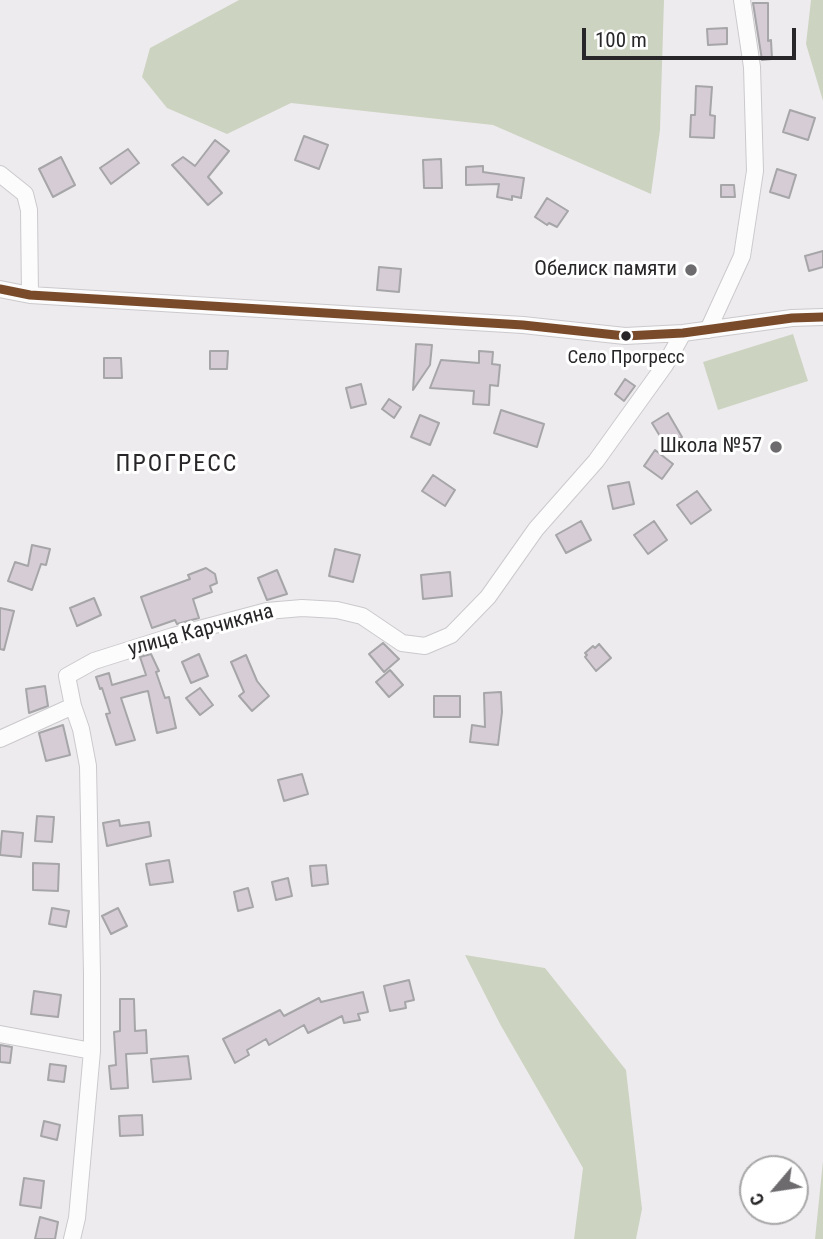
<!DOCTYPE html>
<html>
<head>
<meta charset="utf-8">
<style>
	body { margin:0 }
	#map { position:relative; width:823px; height:1239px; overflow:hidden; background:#eeebef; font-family:"Roboto Condensed",sans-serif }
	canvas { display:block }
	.north { position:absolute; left:739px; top:1155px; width:70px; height:70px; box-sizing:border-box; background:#fff; border:2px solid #a9a8a9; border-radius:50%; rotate:241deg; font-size:19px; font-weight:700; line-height:28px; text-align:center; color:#282628 }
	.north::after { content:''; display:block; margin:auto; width:24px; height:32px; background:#6d6b6e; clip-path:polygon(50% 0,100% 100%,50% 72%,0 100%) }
	.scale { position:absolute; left:582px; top:28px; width:214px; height:32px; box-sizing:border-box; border:4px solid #282628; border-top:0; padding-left:9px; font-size:21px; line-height:24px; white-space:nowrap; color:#282628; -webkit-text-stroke:5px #fff; paint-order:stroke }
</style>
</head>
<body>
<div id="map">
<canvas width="823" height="1239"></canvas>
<div class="north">С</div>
<div class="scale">100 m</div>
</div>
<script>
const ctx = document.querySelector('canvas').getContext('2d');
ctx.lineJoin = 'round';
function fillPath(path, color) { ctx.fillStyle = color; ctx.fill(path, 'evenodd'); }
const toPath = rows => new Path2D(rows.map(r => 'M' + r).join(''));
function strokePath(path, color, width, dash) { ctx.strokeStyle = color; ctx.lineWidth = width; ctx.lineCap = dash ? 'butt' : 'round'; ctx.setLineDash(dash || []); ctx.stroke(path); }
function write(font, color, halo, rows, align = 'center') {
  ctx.font = font + ' "Roboto Condensed",sans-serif'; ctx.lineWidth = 6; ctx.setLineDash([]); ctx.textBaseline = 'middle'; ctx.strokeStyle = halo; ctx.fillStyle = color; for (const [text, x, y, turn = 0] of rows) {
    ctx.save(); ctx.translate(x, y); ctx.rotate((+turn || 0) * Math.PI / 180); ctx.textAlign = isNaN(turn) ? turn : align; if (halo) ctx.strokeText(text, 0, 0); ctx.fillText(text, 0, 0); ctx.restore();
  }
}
const green = toPath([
	[239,0,664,0,660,130,651,194,493,125,291,103,227,134,167,108,142,77,150,48],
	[811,0,823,0,823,101,806,44],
	[793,334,808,381,718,410,703,362],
	[465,955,545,968,626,1070,642,1209,636,1239,574,1239,583,1168,500,1024],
	[823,1161,823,1239,815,1239]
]);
const building = toPath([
	[753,3,768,3,768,41,771,40,772,59,762,60,753,3],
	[727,28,727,44,708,45,707,29,727,28],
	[696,86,712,87,710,115,715,116,714,138,690,137,691,115,695,115,696,86],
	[790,110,815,118,808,140,783,132,790,110],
	[304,136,328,145,319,169,295,160,304,136],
	[215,140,229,151,208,177,222,193,208,205,172,165,183,157,195,166,215,140],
	[128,149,139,163,111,184,100,168,128,149],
	[61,157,75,185,53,197,39,169,61,157],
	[441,159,442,188,424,188,423,160,441,159],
	[483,166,483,172,524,178,521,198,512,196,512,200,497,197,499,184,466,185,466,167,483,166],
	[777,169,796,175,789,198,770,192,777,169],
	[721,185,734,185,735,197,721,197,721,185],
	[547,198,568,211,557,227,549,223,547,225,535,217,547,198],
	[823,251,823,267,809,271,805,256,823,251],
	[379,267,401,269,399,292,377,290,379,267],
	[416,344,432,345,430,365,413,390,416,344],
	[210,351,228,351,227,369,210,369,210,351],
	[479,351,493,352,492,364,500,365,498,386,490,385,489,405,473,404,474,391,430,388,441,360,479,363,479,351],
	[104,358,121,358,122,378,104,378,104,358],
	[625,379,635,386,624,401,615,394,625,379],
	[361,384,366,404,351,408,346,388,361,384],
	[389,399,401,407,394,418,382,409,389,399],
	[501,410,544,424,537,447,494,433,501,410],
	[668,413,682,437,666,446,652,423,668,413],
	[420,415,439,423,430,445,411,437,420,415],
	[655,450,673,464,662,479,644,466,655,450],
	[433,475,455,490,445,506,422,491,433,475],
	[629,482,634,504,613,509,608,486,629,482],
	[697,491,711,510,691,524,677,505,697,491],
	[581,521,591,540,566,553,556,535,581,521],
	[654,521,667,540,648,554,634,535,654,521],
	[32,545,50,549,46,565,41,564,32,590,8,581,15,562,28,566,32,545],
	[335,549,360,555,353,582,329,576,335,549],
	[206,568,215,574,217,583,210,586,212,592,193,599,199,618,177,624,175,620,152,628,141,597,190,579,188,575,206,568],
	[277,570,287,594,267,600,258,578,277,570],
	[450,572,452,596,423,599,421,575,450,572],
	[94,598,101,615,77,626,70,608,94,598],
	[0,608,14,611,4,650,0,649,0,608],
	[383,643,399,659,384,672,369,654,383,643],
	[599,644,611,658,596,671,585,657,587,655,585,653,593,646,595,648,599,644],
	[151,654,159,671,156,672,165,698,169,697,176,728,157,733,148,691,143,692,121,698,135,740,116,745,106,714,110,713,102,688,100,689,96,677,109,673,112,685,146,675,140,657,151,654],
	[199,654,208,676,191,683,182,662,199,654],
	[246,655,257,681,269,696,252,711,239,696,244,692,231,662,246,655],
	[390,670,403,685,389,697,376,682,390,670],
	[45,686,48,706,29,713,26,689,45,686],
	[200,688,213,705,200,715,186,698,200,688],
	[501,692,502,712,498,745,470,742,472,725,485,727,484,693,501,692],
	[434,696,460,696,460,717,434,717,434,696],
	[63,725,70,755,46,761,39,733,63,725],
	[302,774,308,794,284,801,278,780,302,774],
	[37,816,54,817,52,842,35,841,37,816],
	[119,820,120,826,149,822,151,836,107,846,103,823,119,820],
	[2,831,23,833,21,857,0,855,2,831],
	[169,860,173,882,150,885,146,864,169,860],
	[33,863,59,864,58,891,33,890,33,863],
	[326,865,328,884,312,886,310,866,326,865],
	[288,878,292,896,276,900,272,882,288,878],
	[248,888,253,907,238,911,234,892,248,888],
	[52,908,69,911,66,927,49,924,52,908],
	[118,908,127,926,111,934,102,916,118,908],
	[409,980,414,1000,405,1002,406,1008,390,1011,384,986,409,980],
	[34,991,61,995,58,1017,31,1014,34,991],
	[363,992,368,1012,358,1014,360,1020,344,1023,342,1016,308,1033,304,1025,269,1045,266,1039,247,1050,249,1055,235,1063,223,1039,280,1010,284,1016,319,998,321,1002,363,992],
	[120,999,134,999,135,1031,146,1030,147,1053,126,1054,128,1088,111,1089,109,1066,116,1065,114,1032,120,1031,120,999],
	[0,1045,12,1047,10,1063,0,1062,0,1045],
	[188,1056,191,1079,153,1082,151,1059,188,1056],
	[50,1064,66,1066,64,1082,48,1080,50,1064],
	[142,1115,143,1135,120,1136,119,1116,142,1115],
	[44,1121,60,1125,57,1140,41,1136,44,1121],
	[24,1178,44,1181,41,1208,20,1205,24,1178],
	[40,1217,58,1222,55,1239,35,1239,40,1217]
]);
const minor = toPath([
	[0,174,25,194,29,210,30,295],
	[0,289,30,295,523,325,625,336,683,333,792,318,823,317],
	[708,330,742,256,755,171,752,67,742,0],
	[0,739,73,706],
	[0,1034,92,1051],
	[72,1239,77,1218,92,1051,92,974,88,766,81,729,73,706,67,676,94,661,173,636,267,611,302,608,337,610,362,616,402,643,425,646,451,635,488,597,536,529,596,461,665,365,683,333]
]);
const bus1 = toPath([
	[0,289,30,295,523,325,625,336,683,333,792,318,823,317]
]);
const markers = [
	[691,270,7,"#6d6b6e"],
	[626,336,6,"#282628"],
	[776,447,7,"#6d6b6e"]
];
const busNames = [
	["Село Прогресс",626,358]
];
const poiNames = [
	["Обелиск памяти",677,270],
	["Школа №57",762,447]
];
const streetNames = [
	["улица Карчикяна",201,631,-15]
];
const quarterNames = [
	["ПРОГРЕСС",177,465]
];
fillPath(green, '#ccd4c1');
fillPath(building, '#d5ccd6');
strokePath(building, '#a6a5a7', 2);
strokePath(minor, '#cbc9cc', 18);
strokePath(minor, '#fcfcfd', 16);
strokePath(bus1, '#7a4b2a', 9);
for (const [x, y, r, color] of markers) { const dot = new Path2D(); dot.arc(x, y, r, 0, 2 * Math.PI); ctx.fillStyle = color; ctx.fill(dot); strokePath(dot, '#fff', 2.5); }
write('19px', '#282628', '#fff', busNames);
write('21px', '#282628', '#fff', poiNames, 'right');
write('21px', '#282628', '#fff', streetNames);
ctx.letterSpacing = '2px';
write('24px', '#282628', '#fff', quarterNames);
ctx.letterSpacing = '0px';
</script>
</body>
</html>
